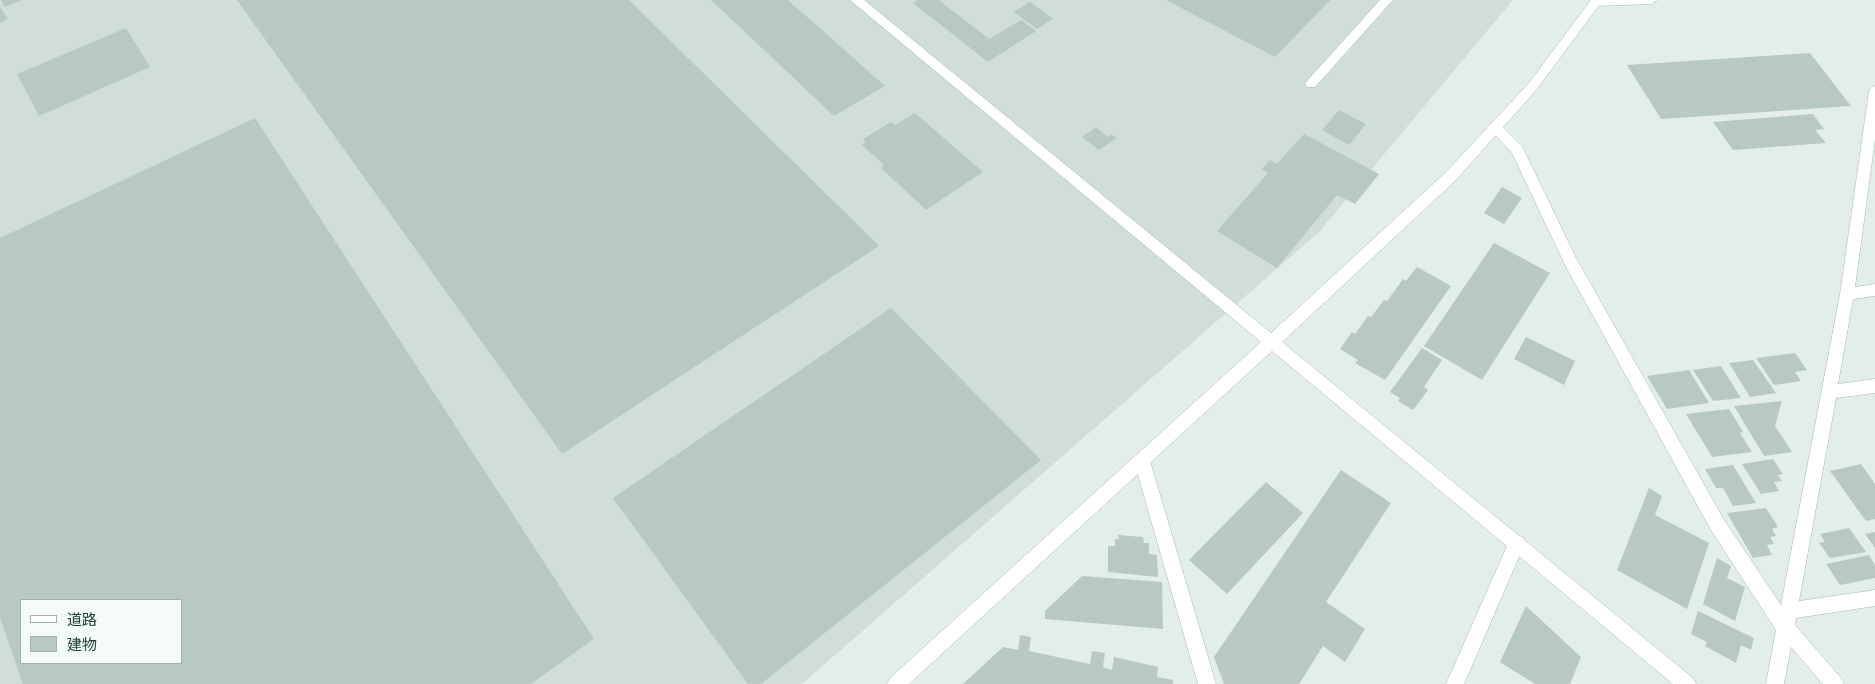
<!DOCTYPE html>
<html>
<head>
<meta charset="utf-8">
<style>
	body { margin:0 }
	#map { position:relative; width:1875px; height:684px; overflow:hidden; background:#e3eee9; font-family:Signika,"Noto Sans JP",sans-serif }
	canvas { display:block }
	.legend { position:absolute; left:20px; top:599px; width:162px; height:65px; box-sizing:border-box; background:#f4faf7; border:1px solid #a0b0ab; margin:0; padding:6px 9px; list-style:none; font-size:15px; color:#214138 }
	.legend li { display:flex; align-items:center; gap:10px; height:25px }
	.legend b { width:25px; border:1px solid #a0b0ab }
</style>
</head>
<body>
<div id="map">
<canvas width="1875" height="684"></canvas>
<ul class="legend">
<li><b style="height:6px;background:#fff"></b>道路</li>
<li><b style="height:14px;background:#b8c9c2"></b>建物</li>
</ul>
</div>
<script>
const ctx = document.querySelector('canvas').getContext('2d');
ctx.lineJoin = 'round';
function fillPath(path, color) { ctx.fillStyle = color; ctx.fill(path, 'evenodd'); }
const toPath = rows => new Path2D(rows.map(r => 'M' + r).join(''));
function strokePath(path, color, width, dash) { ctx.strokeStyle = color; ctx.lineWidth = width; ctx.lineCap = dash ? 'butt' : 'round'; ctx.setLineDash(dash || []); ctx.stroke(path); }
const built = toPath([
	[0,0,1513,0,1320,231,802,684,0,684],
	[21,600,181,600,181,663,21,663]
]);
const building = toPath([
	[1,0,22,0,5,7],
	[237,0,629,0,879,246,562,454],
	[711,0,788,0,885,86,834,116],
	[918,0,939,0,989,39,1021,20,1036,31,988,62,913,3],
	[1166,0,1330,0,1275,57],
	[1030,2,1053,19,1037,29,1014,12],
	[0,7,8,19,0,23],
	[126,28,150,67,39,116,17,74],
	[1810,53,1851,106,1661,119,1627,65],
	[1339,110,1366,124,1349,145,1322,130],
	[915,113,983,172,926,210,881,168,884,165,862,145,866,142,863,139,891,122,895,125],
	[1813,114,1824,129,1815,130,1826,143,1733,150,1713,122],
	[255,118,594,639,531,684,23,684,0,618,0,238],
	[21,600,181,600,181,663,21,663],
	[1096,127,1108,137,1111,134,1117,138,1099,150,1082,137],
	[1304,134,1379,174,1355,204,1337,195,1277,268,1217,231,1268,173,1262,169,1270,160,1277,164],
	[1502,187,1522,198,1504,224,1484,213],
	[1494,243,1550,273,1482,380,1424,346],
	[1417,267,1451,286,1385,380,1355,363,1358,360,1340,349,1352,332,1355,334,1368,316,1371,317,1384,300,1387,301,1403,279,1406,281],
	[891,308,1041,460,761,684,748,684,613,498],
	[1526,337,1575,361,1564,385,1514,359],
	[1422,348,1442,360,1424,387,1428,390,1413,410,1398,401,1400,398,1390,392],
	[1795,353,1807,370,1795,372,1801,381,1774,385,1756,358],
	[1753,360,1776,393,1750,397,1729,363],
	[1721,366,1741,398,1713,401,1693,370],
	[1689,370,1709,403,1667,409,1647,376],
	[1782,401,1775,426,1792,452,1764,456,1734,406],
	[1729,409,1743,432,1740,433,1752,452,1712,457,1686,414],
	[1773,459,1783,474,1778,475,1782,481,1774,482,1779,491,1761,494,1742,464],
	[1861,464,1875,484,1875,519,1866,521,1830,471],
	[1733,465,1756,503,1733,506,1723,488,1716,488,1705,469],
	[1341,470,1391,503,1326,602,1365,629,1345,662,1323,646,1299,684,1224,684,1214,657],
	[1266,482,1303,513,1227,594,1189,560],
	[1649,488,1662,496,1655,515,1709,543,1687,609,1617,570],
	[1766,508,1778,527,1772,529,1776,536,1770,537,1774,544,1767,545,1772,555,1753,558,1727,513],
	[1849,528,1866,552,1830,558,1819,543,1825,542,1820,534],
	[1875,532,1875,548,1865,534],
	[1118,535,1143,537,1144,543,1149,543,1149,554,1157,555,1158,577,1108,572,1108,546,1115,546,1115,539,1119,539],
	[1869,555,1875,565,1875,578,1840,585,1826,564],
	[1717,558,1731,566,1727,578,1745,587,1735,621,1703,604],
	[1082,576,1162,582,1163,629,1045,619,1045,611],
	[1526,606,1581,657,1570,684,1535,684,1500,662],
	[1698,611,1754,638,1751,650,1741,645,1736,663,1705,646,1707,642,1691,634],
	[1020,635,1031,637,1029,651,1090,664,1092,651,1105,653,1103,667,1112,670,1114,657,1158,667,1157,677,1173,680,1173,684,963,684,1003,647,1018,650]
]);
const service = toPath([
	[1380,0,1393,0,1315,87,1307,87,1305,84,1307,81,1380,0]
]);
const minor = toPath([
	[1590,0,1657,0,1651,4,1595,6,1591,5,1590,0],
	[1875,86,1875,139,1855,287,1875,284,1875,296,1853,299,1838,384,1875,379,1875,393,1836,398,1799,601,1875,590,1875,606,1796,618,1795,625,1841,678,1844,684,1823,684,1791,647,1784,684,1766,684,1776,630,1711,530,1565,265,1512,153,1489,128,1491,125,1501,125,1522,146,1576,258,1723,518,1781,605,1840,294,1869,91,1871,88,1875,86],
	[1142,454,1148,456,1150,461,1216,684,1198,684,1134,461,1136,456,1142,454],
	[1517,535,1523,537,1525,543,1464,684,1446,684,1511,537,1517,535]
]);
const tertiary = toPath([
	[850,0,864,0,1271,333,1445,173,1529,83,1591,0,1603,0,1537,89,1455,181,1282,342,1693,678,1696,684,1673,684,1272,351,909,684,887,684,890,678,1261,342,850,0]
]);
fillPath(built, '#d1ded8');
fillPath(building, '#b8c9c2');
strokePath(service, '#a5b7b0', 1);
strokePath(minor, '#a5b7b0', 1);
strokePath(tertiary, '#a5b7b0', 1);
fillPath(service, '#fff');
fillPath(minor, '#fff');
fillPath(tertiary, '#fff');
</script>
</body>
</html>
